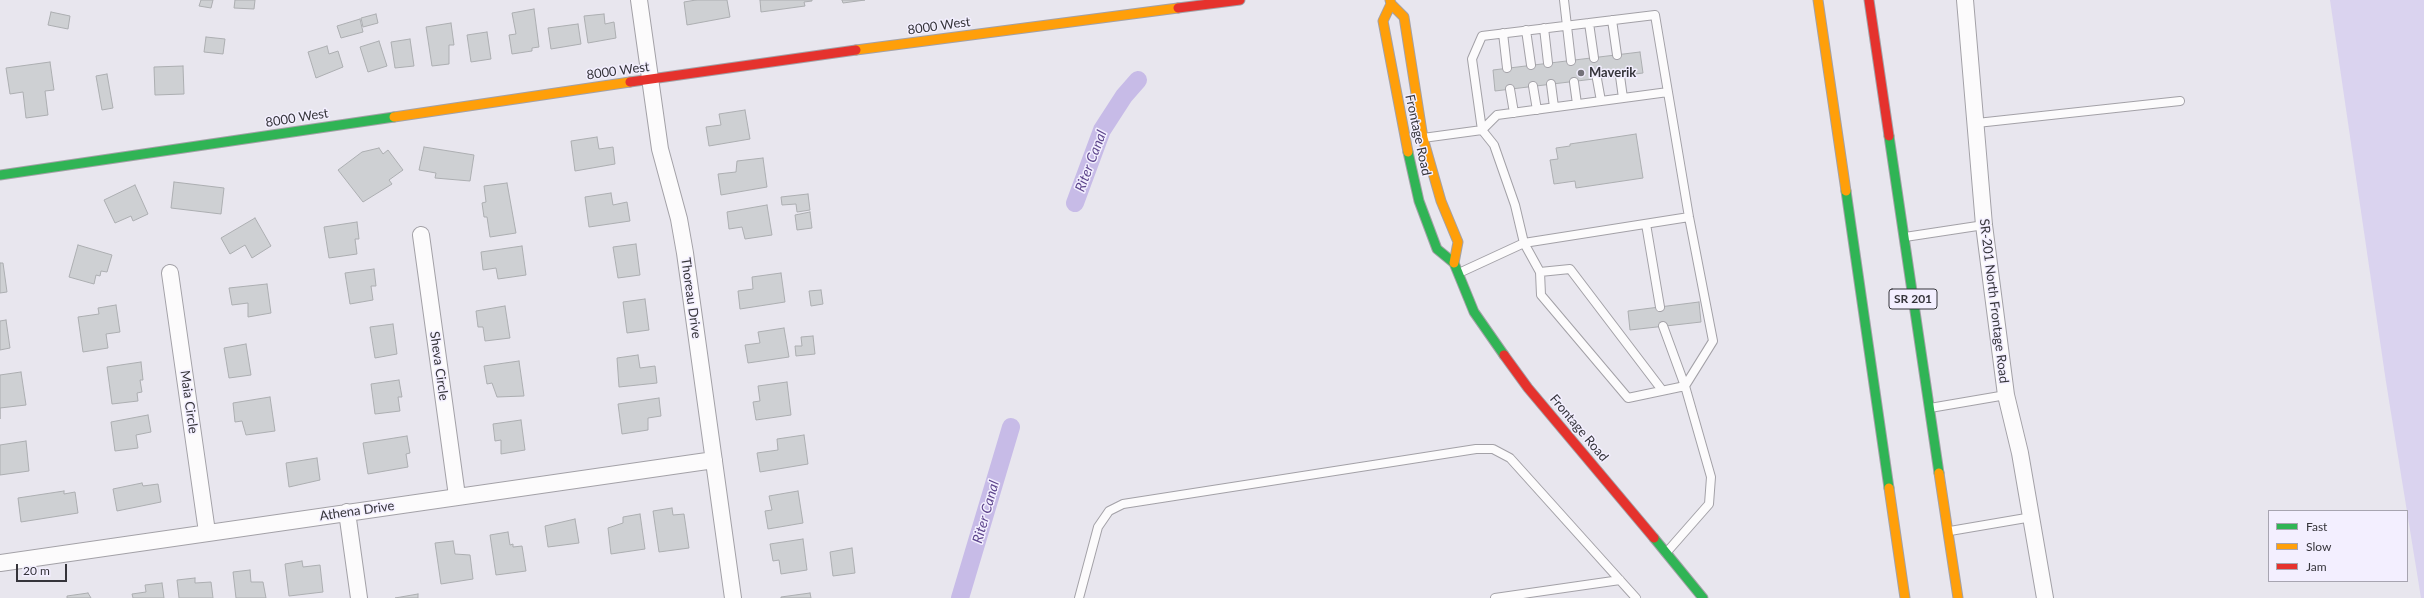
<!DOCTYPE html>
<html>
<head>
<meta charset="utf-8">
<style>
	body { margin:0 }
	#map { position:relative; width:2424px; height:598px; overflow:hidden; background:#e8e6ee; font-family:Lato,sans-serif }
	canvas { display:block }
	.legend { position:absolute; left:2268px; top:510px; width:140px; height:72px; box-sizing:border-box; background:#f3efff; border:1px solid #a7a4b0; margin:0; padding:5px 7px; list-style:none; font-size:12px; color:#35343a }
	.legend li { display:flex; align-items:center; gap:8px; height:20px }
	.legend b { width:20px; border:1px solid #a7a4b0 }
	.scale { position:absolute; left:16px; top:564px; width:51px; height:18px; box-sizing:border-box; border:2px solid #35343a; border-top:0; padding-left:5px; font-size:12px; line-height:14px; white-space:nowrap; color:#35343a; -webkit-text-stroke:3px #f3efff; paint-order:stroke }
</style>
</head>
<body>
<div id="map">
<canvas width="2424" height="598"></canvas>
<ul class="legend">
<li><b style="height:5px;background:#30b455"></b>Fast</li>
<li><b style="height:5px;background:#ff9f0a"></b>Slow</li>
<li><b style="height:5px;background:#e5322d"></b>Jam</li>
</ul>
<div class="scale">20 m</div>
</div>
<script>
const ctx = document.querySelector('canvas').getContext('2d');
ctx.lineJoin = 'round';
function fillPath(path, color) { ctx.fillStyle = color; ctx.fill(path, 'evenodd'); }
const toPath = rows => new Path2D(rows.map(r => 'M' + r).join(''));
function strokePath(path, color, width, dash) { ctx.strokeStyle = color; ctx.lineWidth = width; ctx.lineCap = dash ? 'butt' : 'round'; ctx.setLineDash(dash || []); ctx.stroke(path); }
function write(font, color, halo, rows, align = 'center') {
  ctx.font = font + ' Lato,sans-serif'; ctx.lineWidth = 3; ctx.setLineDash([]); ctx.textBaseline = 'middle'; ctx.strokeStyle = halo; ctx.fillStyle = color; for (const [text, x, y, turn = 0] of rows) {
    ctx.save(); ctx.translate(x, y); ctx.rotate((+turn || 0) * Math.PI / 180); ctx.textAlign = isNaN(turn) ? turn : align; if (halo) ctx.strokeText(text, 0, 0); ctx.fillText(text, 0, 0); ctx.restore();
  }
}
const green = toPath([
	[2330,0,2424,0,2424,598,2421,598,2386,382]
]);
const canal = toPath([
	[1075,203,1102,130,1124,96,1138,80],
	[960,598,1011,427]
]);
const building = toPath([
	[201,0,213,0,211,8,199,6,201,0],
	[235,0,255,0,254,9,234,8,235,0],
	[696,0,727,0,730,17,687,25,684,2,696,0],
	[760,0,812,0,812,1,804,2,805,6,761,12,760,0],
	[842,0,865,0,843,3,842,0],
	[534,9,539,47,532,48,532,51,512,54,509,35,516,34,512,13,534,9],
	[51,12,70,16,68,29,48,25,51,12],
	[376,14,378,23,363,27,361,18,376,14],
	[604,14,605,24,614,22,616,38,588,43,584,16,604,14],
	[360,19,363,32,341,38,337,26,360,19],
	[451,23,454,45,449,45,449,64,432,66,426,27,451,23],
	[578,24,581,44,551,49,548,28,578,24],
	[487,32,491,59,471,62,467,35,487,32],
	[206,37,225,39,223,54,204,52,206,37],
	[410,39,414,66,395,68,391,42,410,39],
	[379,41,387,66,368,72,360,47,379,41],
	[327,46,329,54,338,51,343,67,316,78,308,52,327,46],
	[1640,52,1643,73,1495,91,1493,70,1640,52],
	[50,62,54,90,45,91,48,115,26,118,23,92,10,94,6,68,50,62],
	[183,66,184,94,155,95,154,67,183,66],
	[107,74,113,108,102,110,96,76,107,74],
	[745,110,750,139,709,146,706,127,721,125,719,114,745,110],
	[1636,134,1643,178,1576,188,1575,181,1554,184,1550,160,1558,159,1556,148,1570,146,1570,144,1636,134],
	[597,137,599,149,613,147,615,164,575,171,571,141,597,137],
	[424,147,474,155,470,181,435,178,436,173,419,170,424,147],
	[379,148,383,154,388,150,403,170,389,180,392,184,363,202,338,170,362,152,379,148],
	[763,158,767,187,721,195,718,174,736,172,737,161,763,158],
	[174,182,224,188,221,214,171,208,174,182],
	[507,183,516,233,490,237,487,217,484,217,482,203,486,202,484,186,507,183],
	[135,185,148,214,133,221,131,216,115,223,104,200,135,185],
	[611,193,613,205,627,202,630,221,589,227,585,197,611,193],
	[808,194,810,210,797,212,796,204,782,205,781,197,808,194],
	[767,205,772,235,745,239,742,227,729,229,727,212,767,205],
	[810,212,812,228,797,230,795,215,810,212],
	[255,218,271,246,252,258,245,245,230,254,221,238,255,218],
	[357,222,359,239,355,239,357,254,329,258,324,227,357,222],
	[636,244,640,275,618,278,613,247,636,244],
	[78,245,112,255,107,272,101,271,100,276,96,275,94,284,69,277,78,245],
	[522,246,526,275,498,279,496,268,483,270,481,252,522,246],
	[0,263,3,263,7,292,0,293,0,263],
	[374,269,376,286,371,286,373,300,350,304,345,273,374,269],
	[781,273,785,302,740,309,738,291,753,289,752,277,781,273],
	[267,284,271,313,248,317,248,303,232,305,229,288,267,284],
	[821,290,823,304,811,306,809,291,821,290],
	[645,299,649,330,627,333,623,302,645,299],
	[1699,302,1701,322,1630,330,1628,311,1699,302],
	[116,305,120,332,106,334,108,348,83,352,78,317,99,314,98,308,116,305],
	[505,306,510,338,485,341,483,327,478,327,476,311,505,306],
	[6,320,10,348,0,350,0,321,6,320],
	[393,324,397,354,375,358,370,327,393,324],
	[784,328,789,357,748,363,745,345,760,343,758,332,784,328],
	[813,336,815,354,796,356,795,346,802,346,801,337,813,336],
	[246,344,251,375,229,378,224,348,246,344],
	[638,355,640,368,655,366,657,383,619,387,617,358,638,355],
	[519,361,524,396,497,397,492,383,487,384,484,366,519,361],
	[141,362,143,380,140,380,142,392,137,393,138,401,112,404,107,367,141,362],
	[21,372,26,405,0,408,0,419,0,375,21,372],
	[399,380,402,397,398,397,400,411,375,414,371,384,399,380],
	[787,382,791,415,756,420,753,402,760,401,758,386,787,382],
	[270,397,275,431,246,435,242,421,235,422,233,403,270,397],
	[659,398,661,416,648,418,648,430,622,434,618,404,659,398],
	[148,415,151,432,136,435,138,448,115,451,111,422,148,415],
	[521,420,525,450,501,454,501,440,495,441,493,424,521,420],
	[804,435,808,464,760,472,757,453,778,450,777,439,804,435],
	[407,436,410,453,406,454,408,467,368,474,363,443,407,436],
	[26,441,29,471,0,475,0,445,26,441],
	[317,458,320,480,289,487,286,463,317,458],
	[142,483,143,486,158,484,161,502,117,511,113,489,142,483],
	[64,491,64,494,75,492,78,513,21,522,18,498,64,491],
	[798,491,803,523,768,529,765,511,772,510,769,496,798,491],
	[672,508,673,515,684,514,689,548,659,552,653,511,672,508],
	[640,514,645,549,611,554,608,528,623,523,623,517,640,514],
	[575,519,579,543,548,547,545,526,575,519],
	[508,532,510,545,513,544,513,547,522,546,526,571,496,575,490,535,508,532],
	[803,539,807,570,781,574,779,560,773,561,770,544,803,539],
	[453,541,455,554,470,555,473,579,441,584,435,543,453,541],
	[852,548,855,573,833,576,830,552,852,548],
	[302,561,303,567,320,565,323,592,289,596,285,564,302,561],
	[250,570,251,582,263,582,266,598,236,598,233,572,250,570],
	[195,578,195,583,211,582,213,598,179,598,177,580,195,578],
	[162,583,164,598,133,598,132,594,146,592,145,585,162,583],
	[88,593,91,598,67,598,67,596,88,593],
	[810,593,811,598,781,598,781,597,810,593],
	[418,594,418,598,395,598,418,594]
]);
const lane = toPath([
	[1564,0,1571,61],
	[1612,20,1617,55],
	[1589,23,1594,58],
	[1544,28,1548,63],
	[1526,30,1531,65],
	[1503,33,1507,68],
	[1620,76,1623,98],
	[1597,79,1601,101],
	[1574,82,1577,104],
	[1551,84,1554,107],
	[1533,86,1537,110],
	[1510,89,1514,113],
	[1668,92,1497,115,1482,130,1494,145,1515,205,1524,243,1540,272,1541,295,1628,398,1685,386],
	[1977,123,2180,101],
	[1423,138,1482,130,1472,59,1482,36,1655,15,1689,217,1713,341,1685,386],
	[1646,224,1660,307],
	[1905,237,1984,225],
	[1540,272,1570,269,1662,390],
	[1459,273,1524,243,1689,217],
	[1663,326,1685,386,1711,477,1709,504,1666,553],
	[1930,408,2006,395],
	[1950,531,2032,517],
	[1079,598,1098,527,1109,511,1123,504,1476,449,1493,449,1510,458,1636,598],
	[1495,598,1620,580]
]);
const street = toPath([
	[639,0,660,149,679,219,685,253,733,598],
	[1965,0,1984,225,2006,395,2020,453,2045,598],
	[421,235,457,496],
	[170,273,207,532],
	[347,512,359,598],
	[0,563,714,460]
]);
const fast = toPath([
	[1889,136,1939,473],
	[1408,152,1419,201,1437,249,1454,263,1474,312,1504,355],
	[0,175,394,117],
	[1846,191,1889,488],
	[1654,538,1703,598]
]);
const slow = toPath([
	[1390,0,1391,4,1383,21,1408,152],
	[1818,0,1846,191],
	[1391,4,1404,17,1423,138,1441,201,1458,242,1454,263],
	[856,50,1178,8],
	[394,117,630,82],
	[1939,473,1958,598],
	[1889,488,1905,598]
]);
const jam = toPath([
	[1869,0,1889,136],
	[1178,8,1240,0],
	[630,82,856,50],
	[1504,355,1528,388,1654,538]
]);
const markers = [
	[1581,73,4,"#747279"]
];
const shields = [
	[1913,299,48]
];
const shieldNames = [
	["SR 201",1913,299]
];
const streetNames = [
	["8000 West",939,26,-8],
	["8000 West",618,71,-8],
	["8000 West",297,118,-9],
	["Frontage Road",1418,135,78],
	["Thoreau Drive",691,298,82],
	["SR-201 North Frontage Road",1994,301,83],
	["Sheva Circle",439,366,82],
	["Maia Circle",189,402,82],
	["Frontage Road",1579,428,50],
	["Athena Drive",357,511,-8]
];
const poiNames = [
	["Maverik",1589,73]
];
const waterNames = [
	["Riter Canal",1091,161,-69],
	["Riter Canal",986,512,-74]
];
fillPath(green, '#dad3ef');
strokePath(canal, '#c7bbe7', 18);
fillPath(building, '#ced0d3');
strokePath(building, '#acaeb1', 1);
strokePath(lane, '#a3a1a7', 10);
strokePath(street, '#a3a1a7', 18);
strokePath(fast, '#a3a1a7', 11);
strokePath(slow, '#a3a1a7', 11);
strokePath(jam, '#a3a1a7', 11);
strokePath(lane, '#fcfbfc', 8);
strokePath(street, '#fcfbfc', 16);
strokePath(fast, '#30b455', 9);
strokePath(slow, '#ff9f0a', 9);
strokePath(jam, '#e5322d', 9);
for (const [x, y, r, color] of markers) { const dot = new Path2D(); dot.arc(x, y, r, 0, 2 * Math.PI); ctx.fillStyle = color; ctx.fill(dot); strokePath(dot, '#f3efff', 1.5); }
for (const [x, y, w] of shields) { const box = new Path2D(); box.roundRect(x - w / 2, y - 10, w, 20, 3); ctx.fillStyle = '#f3efff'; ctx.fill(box); strokePath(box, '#35343a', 1); }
write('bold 12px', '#35343a', null, shieldNames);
write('13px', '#35343a', '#f3efff', streetNames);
write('bold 13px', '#35343a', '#f3efff', poiNames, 'left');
write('italic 14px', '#5d458c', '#f3efff', waterNames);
</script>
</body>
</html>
